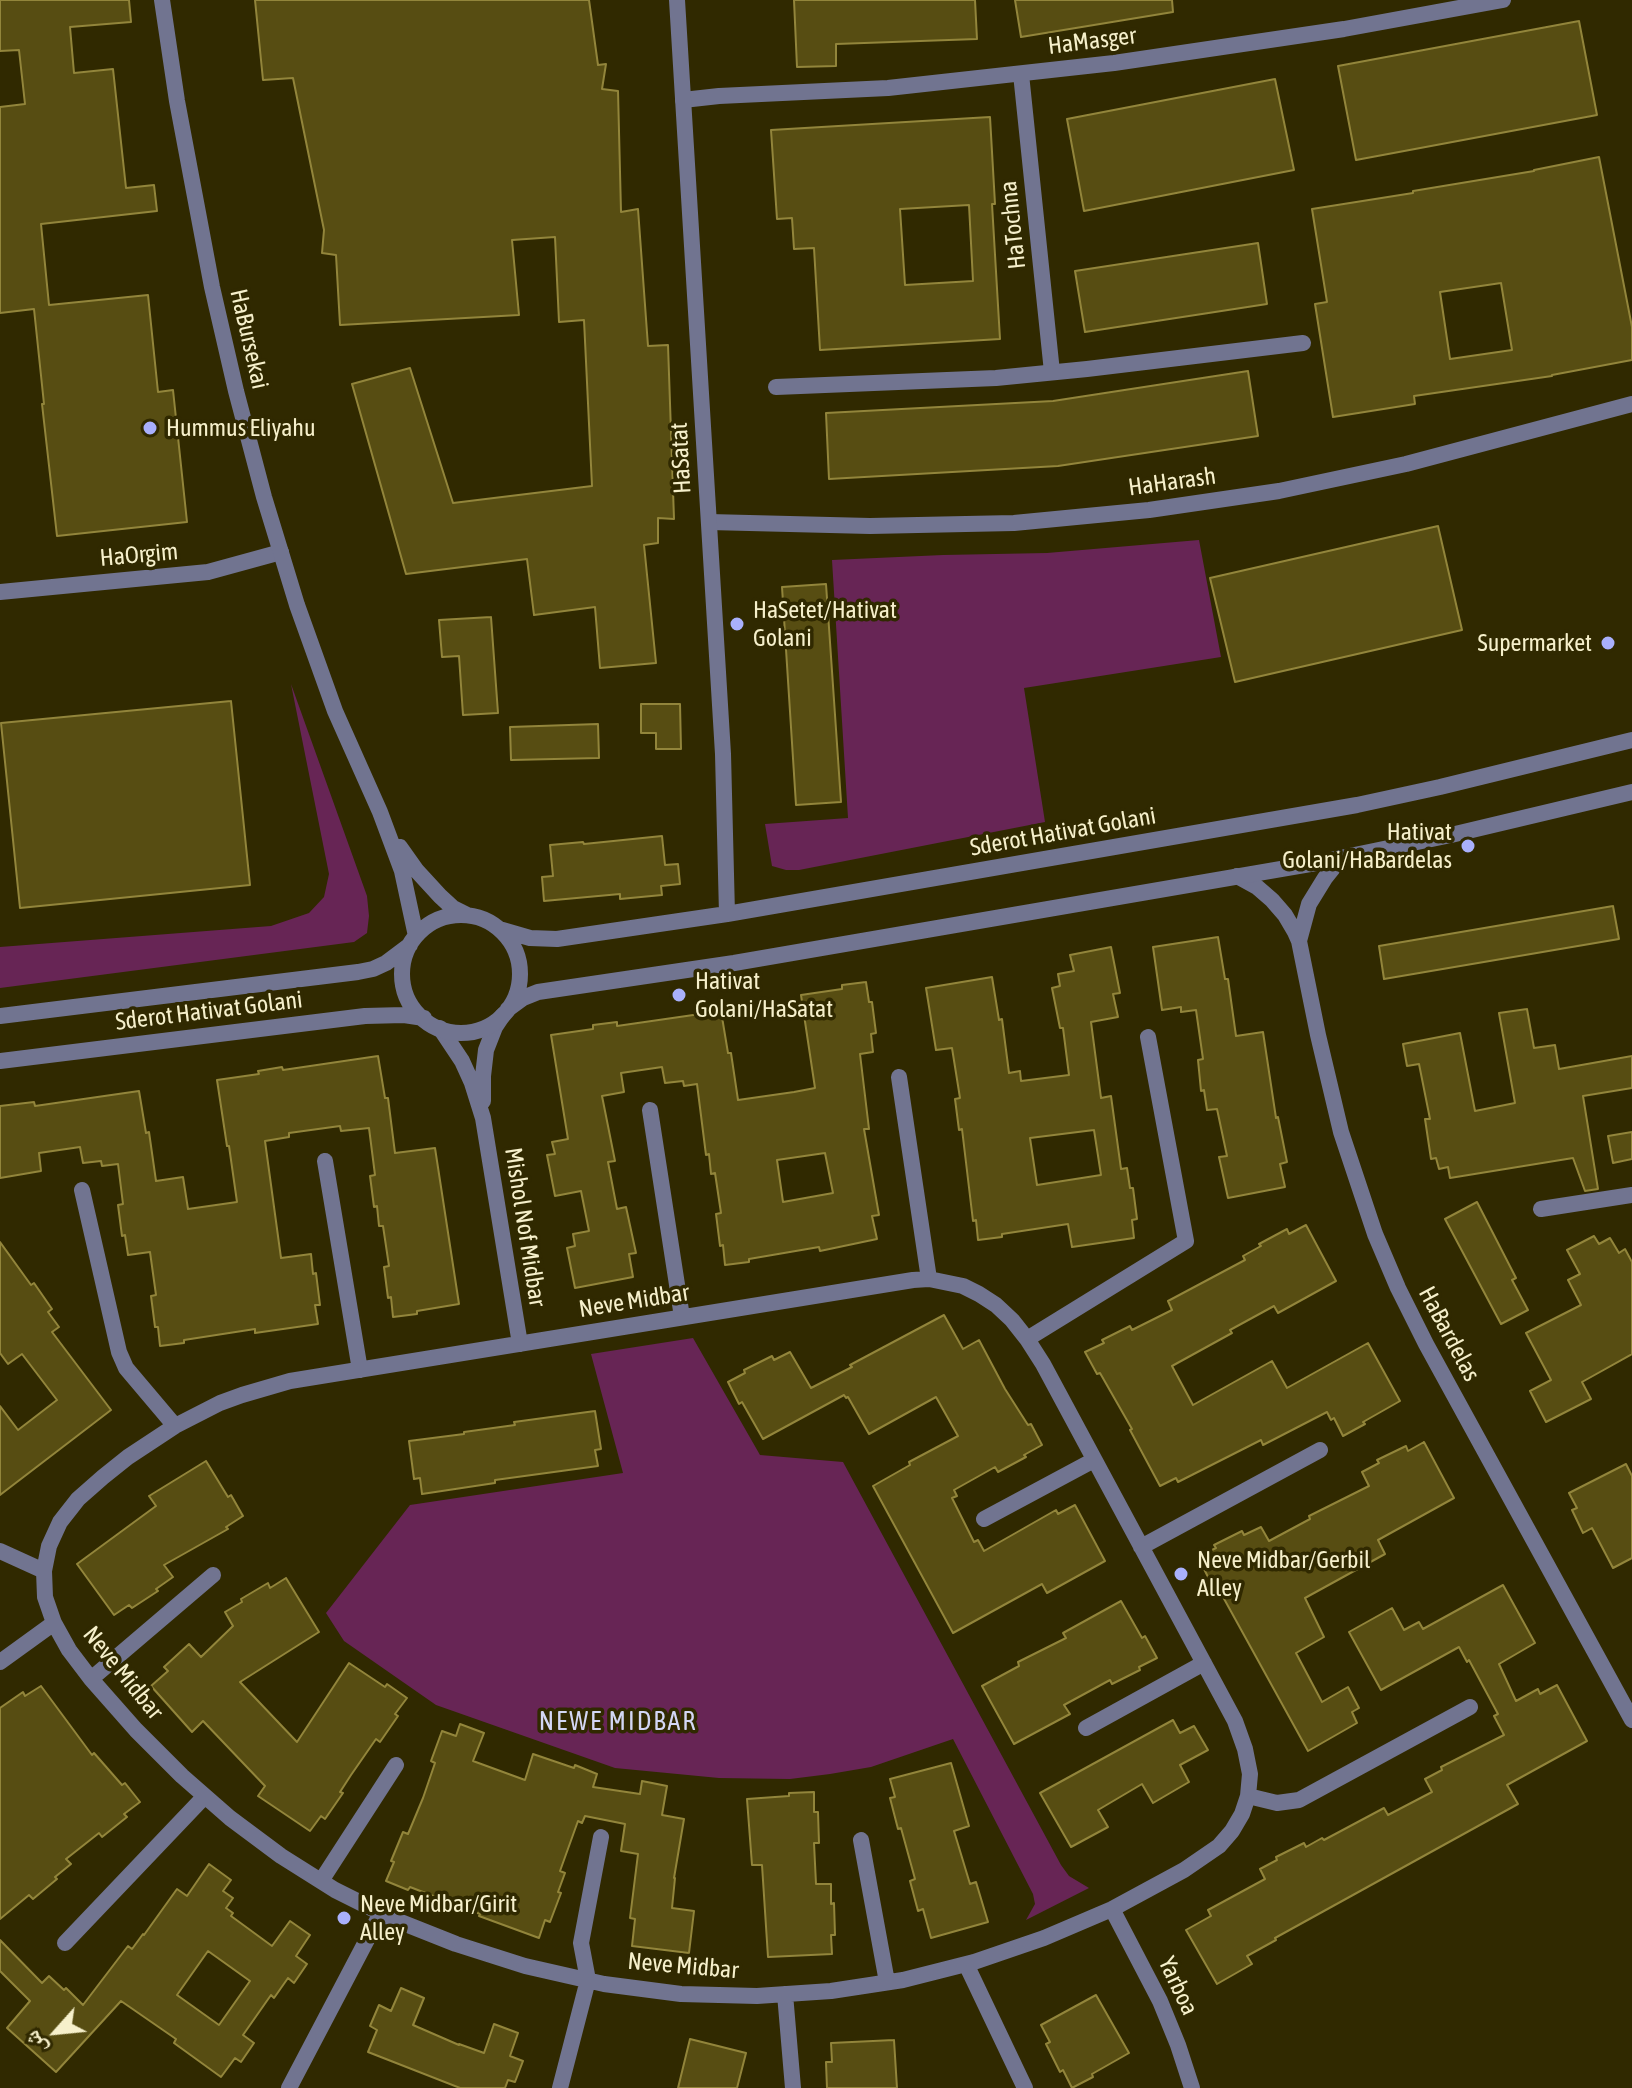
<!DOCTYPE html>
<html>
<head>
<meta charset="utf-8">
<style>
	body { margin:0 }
	#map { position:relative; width:1632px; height:2088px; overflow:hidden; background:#302900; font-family:"Asap Condensed","Noto Naskh Arabic",sans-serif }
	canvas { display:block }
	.north { position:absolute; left:16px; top:1992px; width:80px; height:80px; -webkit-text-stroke:6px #302900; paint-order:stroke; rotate:243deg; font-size:22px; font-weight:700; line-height:32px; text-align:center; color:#f6f0cb }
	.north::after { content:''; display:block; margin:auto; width:28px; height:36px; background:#f6f0cb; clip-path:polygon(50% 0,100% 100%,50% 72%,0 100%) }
</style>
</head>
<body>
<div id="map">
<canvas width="1632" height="2088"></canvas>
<div class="north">ش</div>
</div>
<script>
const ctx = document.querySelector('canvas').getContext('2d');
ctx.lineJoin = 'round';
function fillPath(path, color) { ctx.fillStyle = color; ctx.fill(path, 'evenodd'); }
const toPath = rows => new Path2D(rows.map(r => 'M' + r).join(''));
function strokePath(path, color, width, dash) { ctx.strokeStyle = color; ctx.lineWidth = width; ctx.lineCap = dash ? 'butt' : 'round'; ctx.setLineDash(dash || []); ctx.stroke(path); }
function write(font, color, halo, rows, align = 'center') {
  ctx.font = font + ' "Asap Condensed",sans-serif'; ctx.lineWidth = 7; ctx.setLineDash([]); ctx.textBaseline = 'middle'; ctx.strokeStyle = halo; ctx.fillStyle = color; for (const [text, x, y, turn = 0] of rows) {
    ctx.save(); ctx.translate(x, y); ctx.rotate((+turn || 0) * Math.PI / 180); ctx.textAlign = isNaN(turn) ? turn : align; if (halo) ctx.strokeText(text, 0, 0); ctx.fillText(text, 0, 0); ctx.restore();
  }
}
const green = toPath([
	[1199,540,1221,657,1024,688,1045,822,799,870,786,870,772,866,765,824,848,818,832,560,943,555,1047,553],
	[291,684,367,896,369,916,367,933,354,942,0,988,0,947,271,926,309,913,324,897,329,874],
	[693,1338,760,1455,843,1462,1061,1865,1069,1876,1089,1888,1026,1920,1035,1904,1033,1894,953,1739,871,1767,830,1774,790,1779,719,1778,615,1768,436,1705,344,1641,326,1613,410,1505,623,1473,591,1354]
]);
const building = toPath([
	[0,0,129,0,131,22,70,27,74,73,113,69,126,188,154,185,157,211,41,224,49,305,148,295,158,392,173,390,187,522,57,536,42,404,44,404,34,309,0,313,0,107,25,104,19,50,0,51,0,0],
	[255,0,589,0,598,65,606,64,602,89,618,91,621,212,638,209,648,346,668,345,674,519,658,518,658,543,644,545,656,663,600,668,595,607,534,615,527,559,406,574,352,384,410,368,453,503,592,486,584,320,559,322,555,237,512,240,519,315,340,325,336,255,322,253,324,230,293,78,263,80,255,0],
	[794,0,975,0,977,39,836,44,836,66,797,67,794,0],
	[1015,0,1172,0,1173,12,1021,37,1015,0],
	[1579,21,1597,115,1356,160,1338,66,1579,21],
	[1275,79,1294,170,1084,211,1067,119,1275,79],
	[990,117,995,204,992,204,1000,339,820,350,814,248,794,249,792,218,777,219,771,130,990,117],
	[969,205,973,281,905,285,900,209,969,205],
	[1599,157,1632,327,1632,360,1552,375,1552,376,1414,396,1415,404,1333,417,1315,304,1327,302,1312,209,1413,193,1413,191,1534,171,1534,170,1599,157],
	[1501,283,1512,350,1450,359,1440,292,1501,283],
	[1258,243,1267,304,1085,332,1075,271,1258,243],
	[1248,371,1258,436,1058,466,829,479,826,413,1053,401,1248,371],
	[1438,526,1462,630,1235,682,1210,578,1438,526],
	[826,584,841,802,796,805,782,587,826,584],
	[491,617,498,713,463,715,459,656,442,657,439,620,491,617],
	[231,701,250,885,20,908,1,723,231,701],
	[641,704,680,704,681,749,656,749,656,733,641,733,641,704],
	[598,724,599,758,511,760,510,727,598,724],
	[662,836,665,865,678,864,680,884,661,886,662,895,620,899,620,894,544,901,542,877,553,876,550,845,583,842,584,844,662,836],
	[1613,906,1619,939,1384,979,1379,946,1613,906],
	[1218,937,1225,979,1228,979,1236,1036,1263,1032,1276,1118,1278,1117,1287,1162,1280,1164,1285,1187,1228,1198,1219,1157,1227,1156,1217,1109,1207,1110,1204,1090,1201,1091,1198,1060,1203,1059,1196,1010,1181,1012,1181,1007,1162,1010,1153,947,1218,937],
	[1111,947,1120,993,1113,994,1118,1017,1091,1022,1101,1098,1111,1096,1121,1169,1127,1168,1130,1188,1133,1188,1137,1219,1132,1220,1134,1238,1072,1247,1068,1224,1002,1234,1002,1237,978,1240,976,1220,973,1221,962,1129,959,1130,955,1099,960,1098,952,1048,936,1050,926,988,992,977,999,1020,1002,1019,1009,1073,1020,1071,1021,1081,1069,1075,1063,1028,1060,1028,1052,988,1060,986,1058,974,1074,971,1070,955,1111,947],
	[1094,1130,1101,1175,1037,1185,1030,1138,1094,1130],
	[866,982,869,1002,872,1002,876,1033,871,1034,873,1052,860,1054,869,1129,864,1129,879,1215,872,1216,877,1239,820,1251,819,1247,749,1259,749,1262,725,1265,723,1245,720,1246,716,1214,721,1213,715,1173,711,1174,709,1154,706,1155,697,1084,684,1086,683,1081,665,1083,662,1067,621,1073,624,1092,602,1096,615,1161,608,1162,617,1209,626,1207,636,1253,629,1254,633,1277,575,1288,567,1248,575,1246,573,1234,589,1231,581,1191,555,1196,547,1155,555,1154,552,1142,568,1139,551,1035,593,1029,593,1025,617,1022,617,1026,721,1011,728,1053,731,1053,738,1100,794,1092,815,1088,801,995,842,989,842,985,866,982],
	[825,1153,833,1193,783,1202,777,1160,825,1153],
	[1527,1009,1534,1048,1555,1045,1559,1069,1632,1056,1632,1088,1583,1096,1598,1189,1585,1191,1573,1158,1450,1178,1448,1167,1439,1169,1436,1158,1431,1159,1425,1119,1430,1119,1419,1064,1407,1066,1403,1044,1460,1033,1475,1111,1515,1103,1499,1013,1527,1009],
	[378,1056,385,1098,388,1098,395,1153,435,1148,459,1304,417,1311,417,1314,393,1317,391,1297,388,1298,384,1267,389,1266,383,1226,379,1226,377,1206,374,1207,370,1176,375,1175,369,1128,341,1131,340,1126,289,1133,289,1137,265,1141,281,1258,311,1254,313,1274,316,1273,320,1305,315,1305,318,1324,255,1333,255,1329,184,1340,184,1343,160,1346,158,1327,155,1327,151,1296,156,1295,150,1252,128,1255,125,1235,122,1236,118,1205,123,1204,118,1164,102,1166,101,1161,83,1163,80,1147,39,1153,41,1171,0,1178,0,1106,34,1102,35,1106,139,1091,146,1133,149,1132,156,1181,183,1177,188,1209,237,1202,229,1146,227,1146,217,1080,259,1074,258,1071,282,1067,283,1070,378,1056],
	[1632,1132,1632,1159,1613,1163,1608,1136,1632,1132],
	[1477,1202,1516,1278,1512,1280,1528,1310,1501,1324,1445,1219,1477,1202],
	[1306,1225,1336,1281,1278,1313,1274,1306,1230,1330,1232,1333,1172,1366,1193,1405,1272,1361,1287,1388,1368,1343,1400,1401,1363,1422,1365,1424,1343,1436,1334,1418,1331,1420,1327,1412,1263,1445,1261,1440,1178,1482,1176,1478,1160,1486,1130,1430,1132,1429,1100,1373,1097,1374,1085,1352,1104,1343,1102,1340,1130,1326,1132,1330,1172,1310,1168,1301,1245,1260,1243,1256,1261,1246,1259,1244,1287,1229,1289,1234,1306,1225],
	[1594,1236,1599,1244,1610,1238,1619,1253,1625,1249,1632,1262,1632,1354,1582,1382,1591,1399,1546,1422,1530,1391,1551,1380,1526,1333,1581,1305,1568,1280,1580,1274,1567,1250,1594,1236],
	[0,1242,31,1285,34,1283,52,1309,48,1312,59,1327,52,1332,111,1410,0,1495,0,1406,18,1430,57,1400,22,1354,8,1364,0,1353,0,1242],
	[944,1315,963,1349,979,1340,1005,1389,1028,1425,1031,1424,1042,1445,1024,1455,1026,1457,998,1472,995,1467,954,1490,957,1496,952,1498,974,1542,978,1540,984,1551,1056,1510,1058,1514,1075,1505,1105,1561,1047,1593,1042,1584,953,1633,873,1486,910,1465,909,1462,958,1436,936,1397,869,1434,848,1397,846,1398,844,1395,763,1439,742,1402,739,1404,728,1382,745,1373,744,1370,772,1356,774,1360,790,1352,811,1388,852,1367,850,1365,944,1315],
	[595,1411,601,1449,595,1450,598,1466,495,1480,495,1483,422,1494,420,1478,414,1479,409,1441,464,1434,464,1432,515,1425,514,1422,595,1411],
	[1424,1442,1454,1498,1378,1540,1385,1554,1305,1598,1324,1637,1296,1653,1322,1702,1348,1687,1359,1708,1352,1712,1357,1723,1308,1751,1212,1577,1209,1579,1198,1557,1216,1548,1214,1545,1242,1531,1244,1535,1261,1527,1269,1541,1310,1519,1309,1516,1369,1486,1362,1472,1379,1463,1377,1460,1406,1446,1408,1451,1424,1442],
	[206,1461,228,1497,231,1495,243,1516,226,1527,228,1529,164,1565,173,1577,156,1589,158,1591,132,1608,129,1605,114,1615,77,1564,156,1506,149,1496,206,1461],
	[1626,1464,1632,1476,1632,1558,1613,1568,1592,1528,1583,1533,1572,1510,1577,1508,1569,1493,1626,1464],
	[286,1578,319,1632,240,1682,297,1742,349,1663,385,1687,387,1684,407,1698,395,1714,398,1716,380,1742,376,1739,351,1775,340,1792,343,1793,325,1819,321,1816,310,1831,258,1796,265,1786,203,1721,192,1732,151,1686,168,1671,164,1667,189,1644,201,1657,233,1626,225,1612,242,1602,241,1599,268,1583,270,1588,286,1578],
	[1503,1585,1535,1643,1499,1664,1516,1701,1538,1689,1540,1694,1557,1685,1587,1741,1507,1785,1518,1804,1275,1938,1276,1940,1247,1956,1252,1964,1217,1984,1186,1930,1211,1916,1208,1910,1265,1879,1260,1869,1277,1860,1276,1857,1304,1843,1306,1847,1322,1838,1324,1840,1384,1808,1388,1815,1432,1792,1425,1779,1442,1770,1441,1767,1504,1735,1494,1716,1498,1714,1469,1660,1467,1662,1459,1647,1381,1690,1349,1632,1392,1608,1404,1630,1419,1622,1423,1629,1503,1585],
	[1121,1601,1142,1638,1145,1636,1157,1658,1139,1667,1140,1670,1112,1684,1110,1680,1064,1705,1070,1714,1014,1744,982,1686,1019,1666,1018,1662,1066,1638,1063,1633,1121,1601],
	[41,1686,92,1755,94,1753,122,1785,125,1783,140,1802,124,1814,127,1817,102,1837,99,1833,66,1859,71,1864,55,1877,57,1879,33,1899,29,1895,0,1919,0,1708,23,1692,25,1696,41,1686],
	[1173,1720,1180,1733,1194,1726,1208,1750,1180,1765,1189,1782,1153,1803,1142,1784,1098,1810,1108,1827,1071,1847,1040,1793,1173,1720],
	[460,1724,484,1733,473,1761,525,1780,533,1754,574,1768,575,1765,597,1774,593,1787,640,1794,642,1781,667,1786,662,1815,684,1819,674,1878,675,1878,672,1908,694,1911,689,1953,632,1946,635,1919,630,1918,638,1854,621,1851,625,1824,585,1816,582,1823,578,1821,560,1871,565,1873,558,1892,561,1893,550,1922,545,1920,539,1938,479,1916,480,1914,410,1887,408,1890,386,1881,394,1862,391,1861,403,1832,408,1834,423,1798,435,1763,431,1761,442,1731,456,1736,460,1724],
	[951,1763,969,1826,954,1831,970,1884,976,1882,988,1922,931,1938,923,1909,918,1911,910,1881,915,1879,901,1828,898,1829,890,1798,895,1797,890,1779,951,1763],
	[814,1792,814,1812,818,1812,819,1843,814,1843,816,1884,831,1884,831,1904,834,1903,835,1935,831,1935,832,1954,768,1957,762,1865,752,1865,747,1799,789,1796,789,1793,814,1792],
	[209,1864,231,1880,223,1891,233,1898,226,1908,233,1913,231,1916,272,1946,290,1921,310,1935,296,1956,307,1964,294,1983,288,1978,274,1998,271,1995,243,2035,254,2043,241,2062,235,2058,221,2077,174,2043,176,2039,121,2001,56,2072,7,2028,30,2001,0,1971,0,1940,42,1983,49,1976,64,1990,66,1988,83,2005,128,1946,132,1949,143,1934,144,1935,177,1889,187,1896,209,1864],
	[208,1951,250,1981,219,2025,177,1995,208,1951],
	[401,1988,424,1998,413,2025,459,2045,459,2044,484,2053,494,2024,518,2033,510,2056,523,2061,515,2082,508,2080,505,2088,460,2088,368,2052,377,2030,370,2026,379,2005,391,2011,401,1988],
	[1096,1995,1129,2053,1092,2074,1093,2077,1072,2088,1063,2070,1060,2072,1046,2044,1050,2042,1041,2025,1096,1995],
	[690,2039,746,2053,737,2088,678,2088,690,2039],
	[894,2040,897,2088,827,2088,826,2062,832,2062,831,2043,894,2040]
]);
const minor = toPath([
	[1021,74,1052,372],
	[683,100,719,96,888,88,1114,63,1344,29,1503,0],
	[776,387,996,378,1087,369,1303,343],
	[709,522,870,526,1014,523,1149,510,1279,491,1406,464,1632,404],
	[0,592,208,572,281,552],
	[1237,876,1257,887,1272,900,1285,915,1295,932,1299,941,1318,1035,1341,1132,1375,1234,1398,1288,1426,1344,1632,1720],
	[1299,941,1309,904,1325,878,1341,858],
	[440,1028,462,1061,472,1083,483,1118,520,1344],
	[899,1077,929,1279],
	[483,1101,483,1076,486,1050,495,1027,503,1015],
	[650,1110,682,1317],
	[325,1161,360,1370],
	[82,1190,119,1352,126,1368,175,1426],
	[1541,1209,1632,1195],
	[929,1279,963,1286,979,1294,996,1305,1012,1320,1027,1339,1043,1364,1235,1721,1245,1749,1250,1774,1248,1796,1242,1814,1232,1831,1219,1846,1184,1870,1112,1909,1044,1938,974,1962,903,1980,831,1991,757,1996,681,1994,604,1984,525,1966,456,1944,393,1919,335,1890,281,1856,230,1818,182,1776,136,1730,91,1679,69,1650,54,1623,45,1597,44,1571,49,1546,60,1522,78,1499,103,1477,128,1457,175,1426,220,1403,242,1395,290,1381,913,1280,929,1279],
	[1027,1339,1186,1241,1148,1037],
	[984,1519,1094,1460],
	[1141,1547,1320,1450],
	[0,1551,44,1571],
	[0,1662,54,1623],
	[91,1679,213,1575],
	[1086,1728,1204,1663],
	[1248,1796,1277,1803,1299,1800,1470,1707],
	[861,1840,887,1982],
	[321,1881,396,1765],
	[1112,1909,1160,2001,1178,2045,1192,2088],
	[65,1943,205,1796],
	[966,1964,1025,2088],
	[785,1994,793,2088],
	[289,2088,381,1913],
	[560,2088,588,1980,581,1943,601,1837]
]);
const tertiary = toPath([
	[162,0,177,101,212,287,236,391,264,497,297,605,335,711,380,812,402,871,416,936],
	[677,0,723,754,727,914],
	[400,847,417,871,440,896,453,908,467,915],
	'402 974a59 59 0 1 1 118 0a59 59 0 1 1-118 0Z',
	[499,929,530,938,557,939,727,914,1357,805,1440,787,1632,740],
	[508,1009,523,998,538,992,734,963,1316,863,1451,835,1632,792],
	[0,1016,358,972,373,969,386,963,410,945],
	[0,1061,365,1016,404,1015,424,1018]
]);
const markers = [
	[150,428,8,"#a9b0fc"],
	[737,624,8,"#a9b0fc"],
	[1608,643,8,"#a9b0fc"],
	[1468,846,8,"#a9b0fc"],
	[679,995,8,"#a9b0fc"],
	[1181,1574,8,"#a9b0fc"],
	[344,1918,8,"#a9b0fc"]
];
const streetNames = [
	["HaMasger",1092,41,-7],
	["HaTochna",1013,225,-96],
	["HaBursekai",249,339,77],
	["HaSatat",681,458,-93],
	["HaHarash",1172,482,-8],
	["HaOrgim",139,555,-5],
	["Sderot Hativat Golani",1063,832,-10],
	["Sderot Hativat Golani",209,1011,-7],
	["Mishol Nof Midbar",525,1227,81],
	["Neve Midbar",634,1301,-9],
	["HaBardelas",1449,1334,62],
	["Neve Midbar",123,1673,51],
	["Neve Midbar",683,1966,5],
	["Yarboa",1178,1986,65]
];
const poiNames = [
	["Hummus Eliyahu",166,428],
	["HaSetet/Hativat",753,610],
	["Golani",753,638],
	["Supermarket",1592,643,"right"],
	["Hativat",1452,832,"right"],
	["Golani/HaBardelas",1452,860,"right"],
	["Hativat",695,981],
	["Golani/HaSatat",695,1009],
	["Neve Midbar/Gerbil",1197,1560],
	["Alley",1197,1588],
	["Neve Midbar/Girit",360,1904],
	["Alley",360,1932]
];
const neighbourhoodNames = [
	["NEWE MIDBAR",618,1722]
];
fillPath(green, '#672555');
fillPath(building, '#574d12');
strokePath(building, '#92853b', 2);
strokePath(minor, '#717490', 16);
strokePath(tertiary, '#717490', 16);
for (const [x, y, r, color] of markers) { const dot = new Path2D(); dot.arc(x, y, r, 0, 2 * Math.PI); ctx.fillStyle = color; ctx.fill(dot); strokePath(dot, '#302900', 3); }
write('24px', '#f6f0cb', '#302900', streetNames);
write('24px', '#f6f0cb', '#302900', poiNames, 'left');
ctx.letterSpacing = '2px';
write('26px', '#d3d7f4', '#302900', neighbourhoodNames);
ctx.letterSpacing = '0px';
</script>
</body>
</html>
